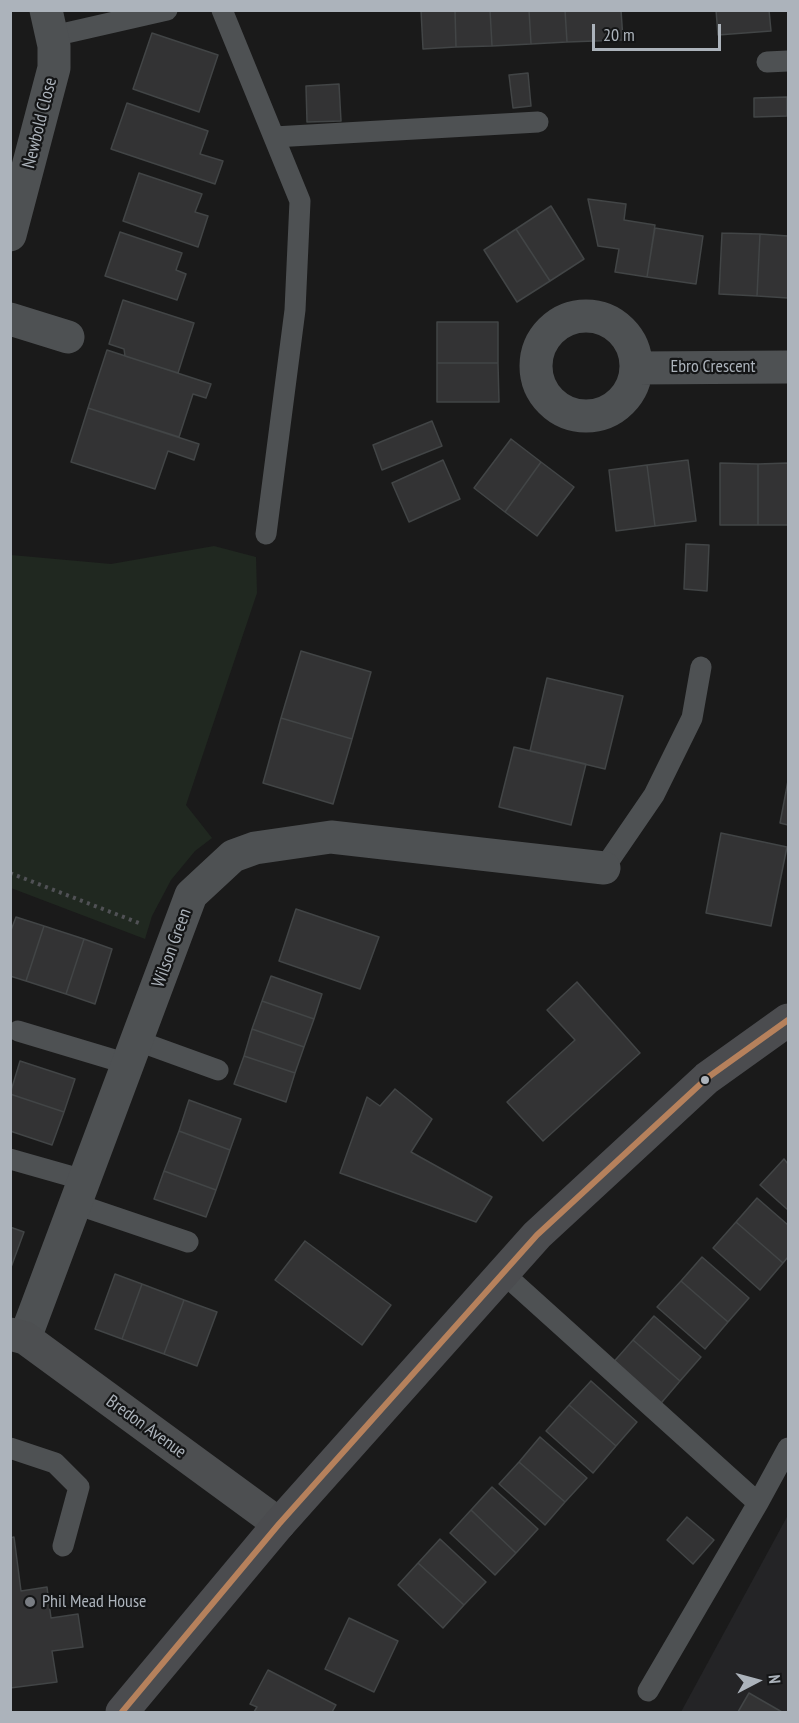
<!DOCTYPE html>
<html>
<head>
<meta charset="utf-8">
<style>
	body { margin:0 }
	#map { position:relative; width:799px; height:1723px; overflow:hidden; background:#1a1a1a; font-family:"PT Sans Narrow",sans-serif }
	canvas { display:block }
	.frame { position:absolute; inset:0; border:12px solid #acb3bb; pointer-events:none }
	.north { position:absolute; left:727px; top:1651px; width:60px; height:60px; -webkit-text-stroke:4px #141516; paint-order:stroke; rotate:84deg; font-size:16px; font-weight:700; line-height:24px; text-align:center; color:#acb3bb }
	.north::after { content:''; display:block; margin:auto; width:21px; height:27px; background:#acb3bb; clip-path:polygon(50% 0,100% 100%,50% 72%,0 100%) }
	.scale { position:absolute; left:592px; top:24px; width:129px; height:27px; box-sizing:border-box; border:3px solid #acb3bb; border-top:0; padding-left:8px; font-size:18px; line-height:21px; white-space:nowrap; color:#acb3bb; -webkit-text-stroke:4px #141516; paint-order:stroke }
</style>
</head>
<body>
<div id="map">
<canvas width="799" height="1723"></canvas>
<div class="frame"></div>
<div class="north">N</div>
<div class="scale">20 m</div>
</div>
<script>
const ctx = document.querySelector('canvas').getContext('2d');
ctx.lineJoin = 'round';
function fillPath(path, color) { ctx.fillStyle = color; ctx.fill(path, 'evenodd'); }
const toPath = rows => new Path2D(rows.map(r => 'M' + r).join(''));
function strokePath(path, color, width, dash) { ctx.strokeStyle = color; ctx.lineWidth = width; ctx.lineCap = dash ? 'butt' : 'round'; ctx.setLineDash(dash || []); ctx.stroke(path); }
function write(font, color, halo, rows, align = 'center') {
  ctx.font = font + ' "PT Sans Narrow",sans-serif'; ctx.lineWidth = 4.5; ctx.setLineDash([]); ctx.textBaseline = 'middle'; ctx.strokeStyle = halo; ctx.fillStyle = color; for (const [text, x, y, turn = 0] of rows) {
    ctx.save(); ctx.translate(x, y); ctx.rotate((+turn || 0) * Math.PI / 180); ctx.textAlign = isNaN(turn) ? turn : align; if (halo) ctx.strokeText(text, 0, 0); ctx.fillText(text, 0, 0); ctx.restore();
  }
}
const built = toPath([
	[788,1515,788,1712,681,1712]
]);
const green = toPath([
	[214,546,256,557,257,593,186,805,212,838,195,851,171,880,152,916,145,939,11,888,11,555,111,564]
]);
const building = toPath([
	[421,10,455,10,456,47,423,49,421,10],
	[455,10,490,10,492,46,456,47,455,10],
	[490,10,529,10,531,44,492,46,490,10],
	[529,10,565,10,567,42,531,44,529,10],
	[565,10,621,10,623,40,567,42,565,10],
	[716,10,769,10,771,31,718,35,716,10],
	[152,33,218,55,199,112,133,89,152,33],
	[528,73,531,106,513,108,509,75,528,73],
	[339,84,341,121,307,122,306,86,339,84],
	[787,97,787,116,754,117,754,98,787,97],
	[127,103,208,131,200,154,223,161,215,184,111,149,127,103],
	[139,173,202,194,195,212,208,216,198,247,123,221,139,173],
	[588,199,626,204,624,220,655,225,647,277,615,272,619,249,598,246,588,199],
	[551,206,584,259,550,281,516,229,551,206],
	[655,228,703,236,696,284,647,277,655,228],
	[516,229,550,281,517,302,484,250,516,229],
	[120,232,182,253,176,270,186,274,177,300,105,276,120,232],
	[722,233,760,234,757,296,719,294,722,233],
	[760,234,788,236,788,298,757,296,760,234],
	[123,300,194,323,178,373,125,356,124,349,109,344,123,300],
	[437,322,498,322,498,363,437,363,437,322],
	[107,350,211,384,206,398,193,394,179,437,88,408,107,350],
	[437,363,498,363,499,402,437,402,437,363],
	[88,408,199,444,194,460,168,451,155,489,71,462,88,408],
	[432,421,442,446,382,470,373,445,432,421],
	[511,439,541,462,505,512,474,488,511,439],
	[443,460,460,499,409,522,392,483,443,460],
	[688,460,696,521,655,526,647,465,688,460],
	[541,462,574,487,537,536,505,512,541,462],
	[720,463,758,464,758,525,720,525,720,463],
	[788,463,788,525,758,525,758,464,788,463],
	[647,465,655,526,616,531,609,470,647,465],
	[686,544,709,545,707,591,684,589,686,544],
	[301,651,371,672,352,739,281,718,301,651],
	[547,678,623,696,605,769,530,751,547,678],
	[281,718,352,739,333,804,263,783,281,718],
	[514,747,586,764,571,825,499,807,514,747],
	[788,781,788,825,780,823,788,781],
	[721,833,787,847,771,926,706,913,721,833],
	[296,909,379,937,360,989,279,961,296,909],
	[16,917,44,926,26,981,10,976,10,933,16,917],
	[44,926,84,939,66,994,26,981,44,926],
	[84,939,112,949,95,1004,66,994,84,939],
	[271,976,322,994,314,1019,262,1001,271,976],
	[577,982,640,1053,543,1141,507,1102,575,1040,547,1010,577,982],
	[262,1001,314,1019,304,1047,252,1029,262,1001],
	[252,1029,304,1047,295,1073,244,1056,252,1029],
	[244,1056,295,1073,286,1102,234,1084,244,1056],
	[20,1061,75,1079,64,1112,10,1094,20,1061],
	[395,1089,432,1119,411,1152,492,1197,476,1222,340,1173,367,1097,380,1106,395,1089],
	[10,1094,64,1112,52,1145,10,1131,10,1094],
	[189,1100,241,1119,230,1150,179,1131,189,1100],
	[179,1131,230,1150,216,1190,164,1171,179,1131],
	[784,1159,788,1164,788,1210,760,1185,784,1159],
	[164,1171,216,1190,206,1217,154,1199,164,1171],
	[757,1198,788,1225,788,1257,783,1263,736,1222,757,1198],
	[736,1222,783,1263,760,1290,713,1248,736,1222],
	[10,1227,24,1232,10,1270,10,1227],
	[305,1241,391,1305,362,1345,275,1280,305,1241],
	[702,1257,749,1298,728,1322,681,1281,702,1257],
	[115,1274,142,1284,122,1339,95,1329,115,1274],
	[681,1281,728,1322,705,1349,657,1307,681,1281],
	[142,1284,184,1300,164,1354,122,1339,142,1284],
	[184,1300,217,1312,197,1366,164,1354,184,1300],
	[654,1316,701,1357,680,1381,633,1340,654,1316],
	[633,1340,680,1381,657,1408,610,1366,633,1340],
	[591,1381,637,1422,616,1446,569,1405,591,1381],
	[569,1405,616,1446,593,1473,546,1431,569,1405],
	[540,1437,587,1478,565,1502,519,1462,540,1437],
	[519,1462,565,1502,545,1525,499,1484,519,1462],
	[492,1487,538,1529,516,1553,471,1510,492,1487],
	[471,1510,516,1553,495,1575,450,1533,471,1510],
	[687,1517,714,1540,693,1564,667,1540,687,1517],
	[14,1537,21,1591,47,1587,51,1618,78,1614,83,1647,52,1651,57,1682,10,1688,10,1538,14,1537],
	[440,1539,486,1582,464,1605,418,1563,440,1539],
	[418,1563,464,1605,443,1628,398,1585,418,1563],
	[349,1618,398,1641,374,1692,325,1669,349,1618],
	[268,1670,336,1705,332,1712,254,1712,257,1707,250,1704,268,1670],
	[749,1693,782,1712,738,1712,749,1693]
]);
const path = toPath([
	[10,873,139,923]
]);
const lane = toPath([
	[222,10,300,201,295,310,266,534],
	[53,36,167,10],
	[767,62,788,61],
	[274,137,538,122],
	[604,868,654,795,692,718,701,667],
	[18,1031,128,1064],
	[138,1041,218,1070],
	[10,1159,84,1180],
	[76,1204,188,1242],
	[503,1273,758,1503,788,1448],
	[10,1448,55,1463,79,1487,63,1546],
	[648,1691,758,1503]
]);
const street = toPath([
	[10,235,54,68,54,46,46,10],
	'536 366a50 50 0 1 1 100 0a50 50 0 1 1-100 0Z',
	[10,319,68,337],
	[637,368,788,367],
	[25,1338,191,895,233,856,255,848,331,837,604,868]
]);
const secondary = toPath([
	[10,1334,25,1338,279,1524]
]);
const primary = toPath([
	[122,1712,279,1524,537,1235,707,1078,788,1020]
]);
const bus1 = toPath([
	[122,1712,279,1524,537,1235,707,1078,788,1020]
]);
const markers = [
	[705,1080,5,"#acb3bb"],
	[30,1602,6,"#797d83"]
];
const streetNames = [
	["Newbold Close",40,123,-76],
	["Ebro Crescent",713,367],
	["Wilson Green",172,948,-70],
	["Bredon Avenue",146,1427,36]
];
const poiNames = [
	["Phil Mead House",42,1602]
];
fillPath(built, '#242426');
fillPath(green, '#202820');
fillPath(building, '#333334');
strokePath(building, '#424546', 1.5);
strokePath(path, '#505155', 4, [3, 4.5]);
strokePath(lane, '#4e5153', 21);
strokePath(street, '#4e5153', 33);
strokePath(secondary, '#4d4f51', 33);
strokePath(primary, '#4b4c4f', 33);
strokePath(bus1, '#b6815c', 6);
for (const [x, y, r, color] of markers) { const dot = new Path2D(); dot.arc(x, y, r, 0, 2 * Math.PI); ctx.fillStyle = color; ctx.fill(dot); strokePath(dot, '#141516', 2); }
write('18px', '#acb3bb', '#141516', streetNames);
write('18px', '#acb3bb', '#141516', poiNames, 'left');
</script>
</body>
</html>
